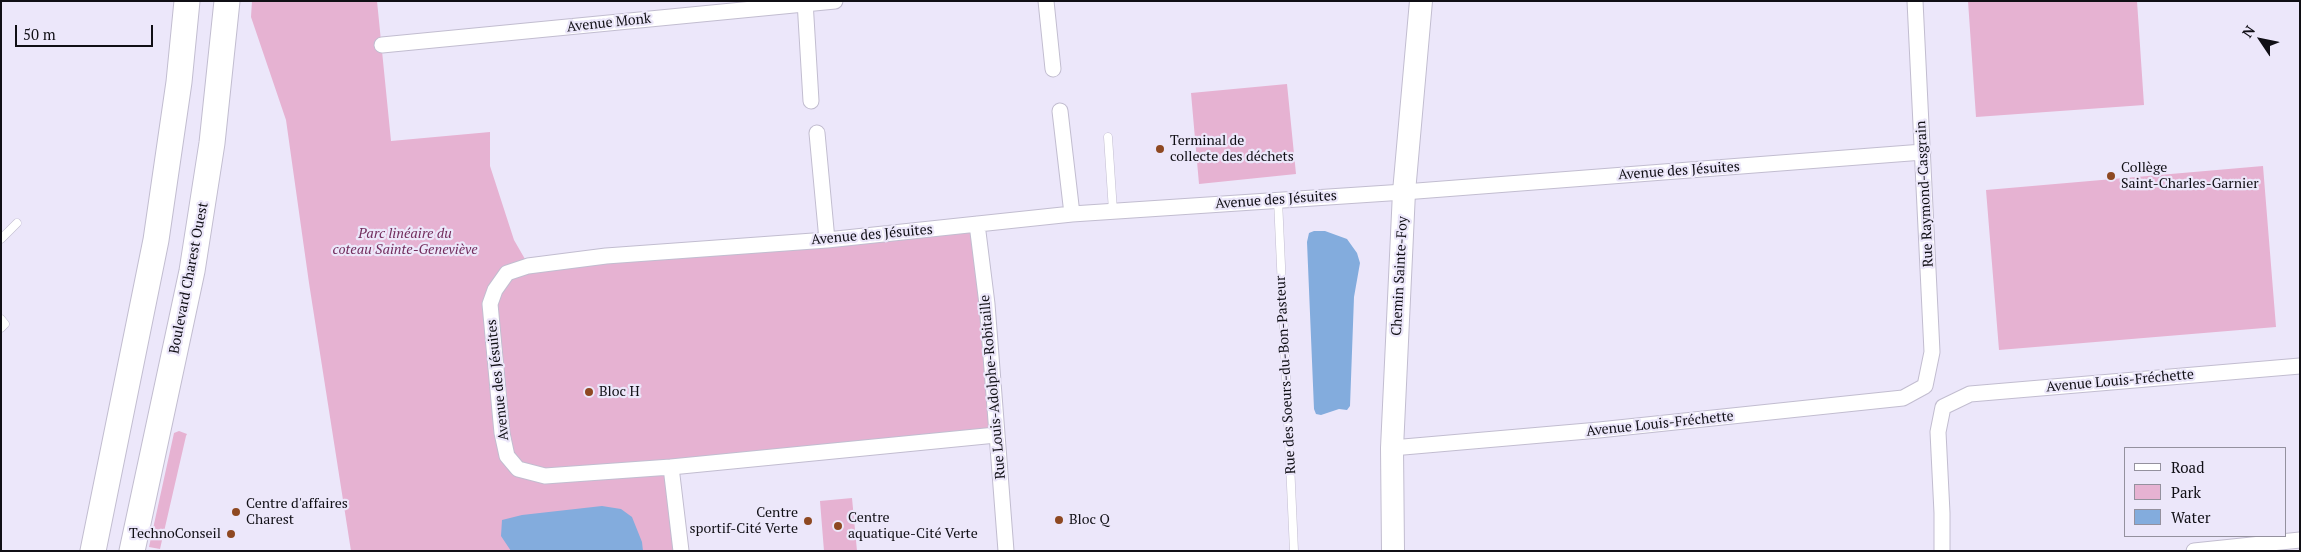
<!DOCTYPE html>
<html>
<head>
<meta charset="utf-8">
<style>
	body { margin:0 }
	#map { position:relative; width:2301px; height:552px; overflow:hidden; background:#ece7fa; font-family:"PT Serif",serif }
	canvas { display:block }
	.frame { position:absolute; inset:0; border:2px solid #100f15; pointer-events:none }
	.legend { position:absolute; left:2124px; top:447px; width:162px; height:90px; box-sizing:border-box; background:#ece7fa; border:1px solid #94919e; margin:0; padding:6px 9px; list-style:none; font-size:15px; color:#100f15 }
	.legend li { display:flex; align-items:center; gap:10px; height:25px }
	.legend b { width:25px; border:1px solid #94919e }
	.north { position:absolute; left:2236px; top:15px; width:50px; height:50px; -webkit-text-stroke:4px #ece7fa; paint-order:stroke; rotate:304deg; font-size:14px; font-weight:700; line-height:20px; text-align:center; color:#100f15 }
	.north::after { content:''; display:block; margin:auto; width:18px; height:22px; background:#100f15; clip-path:polygon(50% 0,100% 100%,50% 72%,0 100%) }
	.scale { position:absolute; left:15px; top:25px; width:138px; height:22px; box-sizing:border-box; border:2px solid #100f15; border-top:0; padding-left:6px; font-size:15px; line-height:18px; white-space:nowrap; color:#100f15; -webkit-text-stroke:4px #ece7fa; paint-order:stroke }
</style>
</head>
<body>
<div id="map">
<canvas width="2301" height="552"></canvas>
<div class="frame"></div>
<ul class="legend">
<li><b style="height:6px;background:#fff"></b>Road</li>
<li><b style="height:14px;background:#e6b2d2"></b>Park</li>
<li><b style="height:14px;background:#83acdd"></b>Water</li>
</ul>
<div class="north">N</div>
<div class="scale">50 m</div>
</div>
<script>
const ctx = document.querySelector('canvas').getContext('2d');
ctx.lineJoin = 'round';
function fillPath(path, color) { ctx.fillStyle = color; ctx.fill(path, 'evenodd'); }
const toPath = rows => new Path2D(rows.map(r => 'M' + r).join(''));
function strokePath(path, color, width, dash) { ctx.strokeStyle = color; ctx.lineWidth = width; ctx.lineCap = dash ? 'butt' : 'round'; ctx.setLineDash(dash || []); ctx.stroke(path); }
function write(font, color, halo, rows, align = 'center') {
  ctx.font = font + ' "PT Serif",serif'; ctx.lineWidth = 4.5; ctx.setLineDash([]); ctx.textBaseline = 'middle'; ctx.strokeStyle = halo; ctx.fillStyle = color; for (const [text, x, y, turn = 0] of rows) {
    ctx.save(); ctx.translate(x, y); ctx.rotate((+turn || 0) * Math.PI / 180); ctx.textAlign = isNaN(turn) ? turn : align; if (halo) ctx.strokeText(text, 0, 0); ctx.fillText(text, 0, 0); ctx.restore();
  }
}
const green = toPath([
	[252,1,377,1,391,141,490,132,490,166,514,240,529,266,977,224,996,435,672,467,681,551,351,551,309,283,286,120,251,17],
	[1968,1,2137,1,2144,105,1976,117],
	[1287,84,1296,174,1199,184,1191,93],
	[2263,166,2276,327,1999,350,1986,190],
	[179,431,187,434,186,436,160,549,149,547,174,433],
	[852,498,857,551,824,551,820,501]
]);
const water = toPath([
	[1314,231,1325,231,1347,239,1357,253,1360,263,1354,297,1350,406,1347,410,1339,409,1321,415,1316,414,1314,409,1307,242,1309,233],
	[602,506,621,509,632,517,642,542,643,551,511,551,501,536,502,520,522,515]
]);
const service = toPath([
	[1108,137,1113,211],
	[1278,200,1294,551],
	[1,239,17,223],
	[1,319,5,324,1,328]
]);
const minor = toPath([
	[805,1,811,101],
	[1046,1,1053,69],
	[382,45,835,1],
	[1060,111,1072,214],
	[817,133,827,240],
	[977,224,987,304,1006,551],
	[996,435,671,467,545,476,518,469,507,456,502,433,490,304,495,290,507,273,528,266,606,256,827,240,1072,214,1404,192,1923,152],
	[1392,448,1599,430,1903,398,1925,386,1932,352,1915,1],
	[671,467,681,551],
	[1942,551,1942,513,1938,432,1943,407,1970,394,2300,366],
	[2194,551,2300,540]
]);
const secondary = toPath([
	[1393,551,1392,448,1404,192,1421,1]
]);
const primary = toPath([
	[93,551,156,240,179,82,187,1],
	[132,551,192,271,212,143,227,1]
]);
const markers = [
	[1160,149,5,"#8e4821"],
	[2111,176,5,"#8e4821"],
	[589,392,5,"#8e4821"],
	[236,512,5,"#8e4821"],
	[1059,520,5,"#8e4821"],
	[808,521,5,"#8e4821"],
	[838,526,5,"#8e4821"],
	[231,534,5,"#8e4821"]
];
const streetNames = [
	["Avenue Monk",609,23,-6],
	["Avenue des Jésuites",1679,171,-4],
	["Rue Raymond-Casgrain",1925,194,-93],
	["Avenue des Jésuites",1276,200,-4],
	["Avenue des Jésuites",872,235,-5],
	["Chemin Sainte-Foy",1400,276,-87],
	["Boulevard Charest Ouest",189,278,-79],
	["Rue des Soeurs-du-Bon-Pasteur",1286,375,-93],
	["Avenue des Jésuites",498,380,-96],
	["Avenue Louis-Fréchette",2120,381,-5],
	["Rue Louis-Adolphe-Robitaille",993,387,-95],
	["Avenue Louis-Fréchette",1660,424,-6]
];
const poiNames = [
	["Terminal de",1170,141],
	["collecte des déchets",1170,157],
	["Collège",2121,168],
	["Saint-Charles-Garnier",2121,184],
	["Bloc H",599,392],
	["Centre d'affaires",246,504],
	["Charest",246,520],
	["Centre",798,513,"right"],
	["sportif-Cité Verte",798,529,"right"],
	["Centre",848,518],
	["aquatique-Cité Verte",848,534],
	["Bloc Q",1069,520],
	["TechnoConseil",221,534,"right"]
];
const parkNames = [
	["Parc linéaire du",405,234],
	["coteau Sainte-Geneviève",405,250]
];
fillPath(green, '#e6b2d2');
fillPath(water, '#83acdd');
strokePath(service, '#c2bdd0', 9);
strokePath(minor, '#c2bdd0', 17);
strokePath(secondary, '#c2bdd0', 24);
strokePath(primary, '#c2bdd0', 27);
strokePath(service, '#fff', 8);
strokePath(minor, '#fff', 15);
strokePath(secondary, '#fff', 22);
strokePath(primary, '#fff', 25);
for (const [x, y, r, color] of markers) { const dot = new Path2D(); dot.arc(x, y, r, 0, 2 * Math.PI); ctx.fillStyle = color; ctx.fill(dot); strokePath(dot, '#ece7fa', 2); }
write('14px', '#100f15', '#ece7fa', streetNames);
write('14px', '#100f15', '#ece7fa', poiNames, 'left');
write('italic 14px', '#722d5d', '#ece7fa', parkNames);
</script>
</body>
</html>
